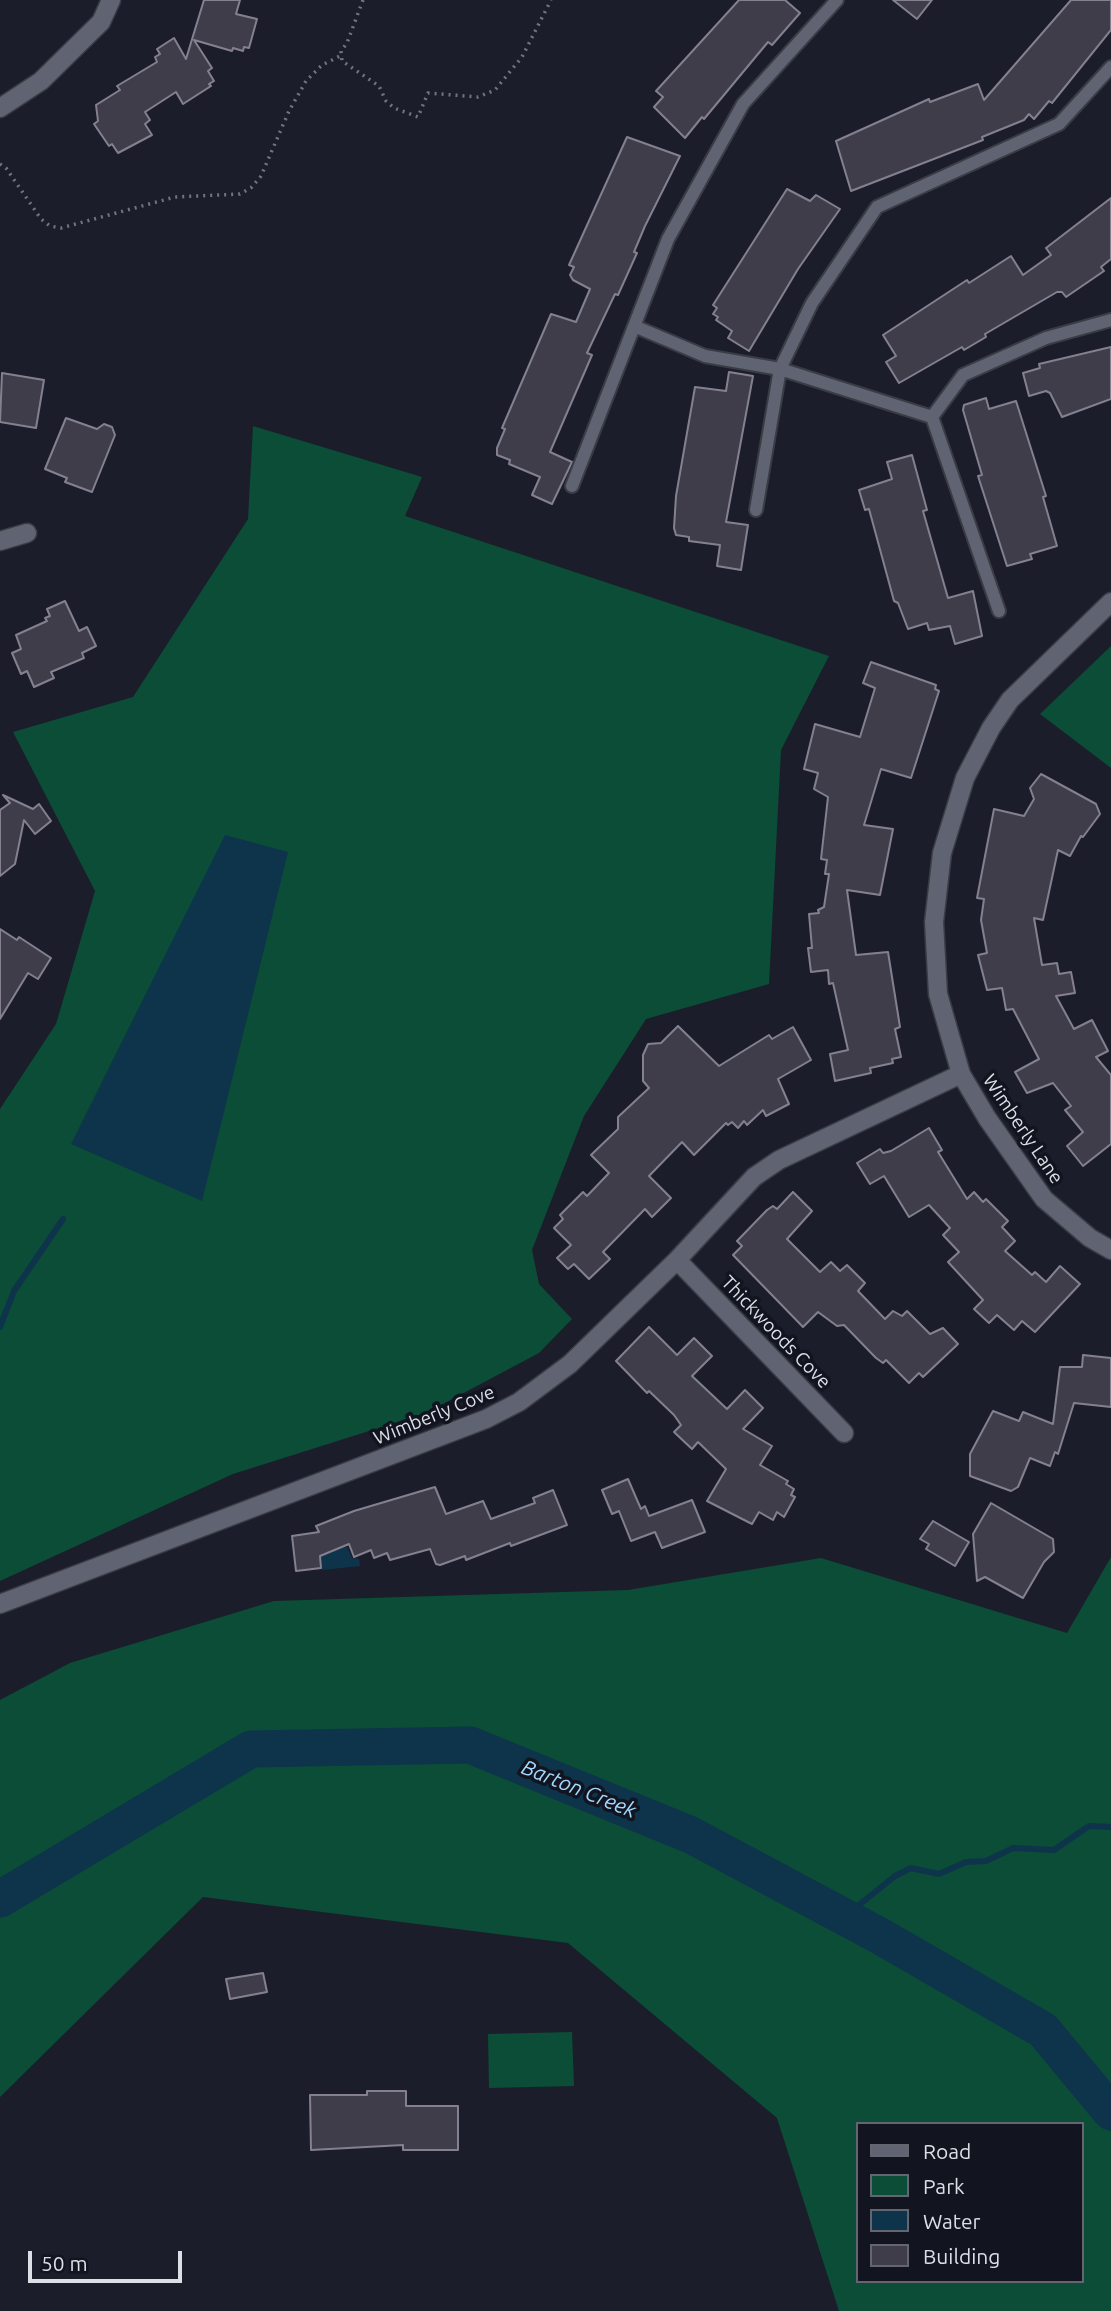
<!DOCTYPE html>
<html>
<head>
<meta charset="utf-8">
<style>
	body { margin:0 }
	#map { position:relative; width:1111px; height:2311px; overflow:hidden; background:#1b1e2a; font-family:Ubuntu,sans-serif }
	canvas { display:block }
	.legend { position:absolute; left:856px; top:2122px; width:228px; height:161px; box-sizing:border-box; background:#121420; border:2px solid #636570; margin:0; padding:9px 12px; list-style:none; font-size:21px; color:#dddfe7 }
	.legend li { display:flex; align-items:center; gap:14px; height:35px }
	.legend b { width:35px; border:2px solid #636570 }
	.scale { position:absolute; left:28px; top:2251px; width:154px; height:32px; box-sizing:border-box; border:4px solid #dddfe7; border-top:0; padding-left:9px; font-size:21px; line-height:24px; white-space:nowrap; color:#dddfe7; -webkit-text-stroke:5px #121420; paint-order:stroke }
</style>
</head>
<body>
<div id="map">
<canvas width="1111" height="2311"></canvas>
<ul class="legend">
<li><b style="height:9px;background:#606371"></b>Road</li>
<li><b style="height:19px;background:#0b4d36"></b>Park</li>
<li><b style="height:19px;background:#0d344b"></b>Water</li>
<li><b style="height:19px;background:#403d4b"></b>Building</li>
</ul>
<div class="scale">50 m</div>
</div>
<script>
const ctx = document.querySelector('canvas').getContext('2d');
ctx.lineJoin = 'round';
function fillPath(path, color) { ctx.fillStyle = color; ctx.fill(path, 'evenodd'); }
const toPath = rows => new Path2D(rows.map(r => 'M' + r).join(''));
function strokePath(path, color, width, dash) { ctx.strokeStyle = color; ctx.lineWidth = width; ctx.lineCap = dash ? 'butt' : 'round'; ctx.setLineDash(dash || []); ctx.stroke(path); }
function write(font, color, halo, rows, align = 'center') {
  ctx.font = font + ' Ubuntu,sans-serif'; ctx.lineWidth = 7; ctx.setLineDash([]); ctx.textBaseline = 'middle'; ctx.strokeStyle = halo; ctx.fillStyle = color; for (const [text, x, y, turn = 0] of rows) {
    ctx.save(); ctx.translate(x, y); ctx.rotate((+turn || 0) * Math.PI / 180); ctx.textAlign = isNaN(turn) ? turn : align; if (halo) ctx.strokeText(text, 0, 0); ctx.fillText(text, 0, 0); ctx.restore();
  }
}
const green = toPath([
	[253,426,422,477,405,516,829,656,781,750,769,984,646,1019,584,1116,532,1250,539,1284,572,1319,539,1353,426,1413,233,1474,0,1581,0,1109,56,1024,95,891,13,732,133,697,248,519],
	[1111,646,1111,768,1040,714],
	[1111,1557,1111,2311,839,2311,777,2118,568,1943,203,1897,0,2097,0,1700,70,1663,274,1601,628,1590,821,1558,1067,1633],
	[857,2124,1081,2124,1081,2281,857,2281],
	[572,2032,574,2086,489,2088,488,2034]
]);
const water = toPath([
	[225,835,288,852,202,1201,71,1144],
	[347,1547,352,1558,359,1559,360,1566,322,1570,321,1556,326,1552]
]);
const stream = toPath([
	[0,1327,14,1291,63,1219],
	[844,1917,895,1876,911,1868,939,1874,966,1862,986,1861,1013,1848,1054,1850,1089,1826,1111,1827],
	[1110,2111,1111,2110]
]);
const river = toPath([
	[0,1899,251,1749,470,1745,691,1835,880,1936,1043,2030,1111,2112]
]);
const building = toPath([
	[204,0,240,0,236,14,257,19,249,48,244,47,243,51,233,48,232,51,194,40,212,68,208,71,214,81,209,84,211,86,183,104,176,92,145,112,150,120,145,124,152,135,118,153,112,144,109,146,94,124,98,121,96,105,120,90,117,86,157,62,155,57,160,54,157,49,174,38,186,59,204,0],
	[739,0,785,0,800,13,772,45,768,42,704,119,702,117,685,138,654,107,663,97,656,91,739,0],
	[893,0,932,0,917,19,893,0],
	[1071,0,1111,0,1111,30,1052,103,1049,101,1034,119,1029,114,1024,120,982,137,983,140,851,191,836,141,929,99,930,102,978,84,984,100,1071,0],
	[627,137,680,156,645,226,634,252,637,253,618,295,615,294,587,353,592,355,550,452,572,462,552,504,532,495,540,477,509,464,510,460,497,455,497,448,505,429,502,428,551,314,576,322,590,289,573,280,570,275,574,267,569,265,627,137],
	[787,189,810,201,816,195,840,209,798,269,749,351,728,338,732,331,716,320,718,317,713,314,717,308,713,305,787,189],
	[1111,198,1111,259,1101,267,1104,271,1066,297,1062,292,1057,292,985,334,986,337,964,350,962,347,899,383,886,362,896,356,883,335,967,280,969,283,1011,256,1023,275,1051,255,1046,248,1111,198],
	[1111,347,1111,399,1062,417,1050,393,1046,391,1029,396,1023,373,1040,368,1039,364,1111,347],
	[729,372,753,376,726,522,748,525,741,570,717,566,720,545,689,541,689,537,676,535,674,528,676,496,695,387,726,391,729,372],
	[2,373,44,380,36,428,0,422,2,373],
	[986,398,989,409,1016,401,1046,496,1043,497,1057,546,1030,554,1032,559,1007,566,978,476,982,475,963,410,964,405,986,398],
	[66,418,97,429,104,424,112,427,115,435,92,492,65,482,67,478,45,469,66,418],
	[912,455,927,510,923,511,948,598,973,591,982,636,955,644,950,626,929,630,927,623,908,629,898,603,894,601,869,509,865,510,859,490,892,479,887,462,912,455],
	[65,601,79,631,87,627,96,646,82,653,84,658,51,672,54,678,34,687,27,671,21,674,12,653,21,649,16,635,47,621,45,618,50,616,47,609,65,601],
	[871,662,936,685,935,689,939,691,911,778,881,769,864,825,893,829,880,895,847,890,856,955,888,952,900,1027,895,1029,901,1057,892,1059,893,1063,870,1068,871,1073,835,1081,830,1054,848,1050,833,983,829,984,828,970,811,972,808,948,812,948,809,914,819,913,818,910,824,907,829,874,825,874,827,860,821,859,828,797,814,789,818,773,804,769,815,724,860,737,875,688,863,683,871,662],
	[1041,774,1096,804,1100,814,1083,837,1081,836,1070,856,1058,850,1043,920,1034,918,1042,965,1057,963,1059,974,1071,972,1075,993,1056,996,1074,1029,1092,1020,1108,1051,1096,1057,1111,1075,1111,1144,1083,1166,1067,1146,1083,1132,1065,1110,1071,1106,1053,1083,1027,1093,1015,1072,1039,1059,1013,1009,1006,1010,1002,988,987,990,978,955,987,953,981,920,984,899,977,898,994,809,1024,816,1034,799,1030,788,1041,774],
	[3,795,33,809,39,804,51,821,35,834,24,820,15,864,0,876,0,810,10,803,3,795],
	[0,929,17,940,19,937,51,958,38,979,28,973,0,1019,0,929],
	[678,1026,719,1066,769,1035,772,1039,793,1027,811,1060,778,1079,789,1104,766,1116,763,1110,747,1125,744,1121,738,1128,732,1122,728,1125,726,1123,694,1155,682,1142,649,1176,671,1198,652,1217,645,1209,603,1252,610,1259,589,1279,574,1264,568,1269,557,1258,571,1245,554,1228,563,1219,560,1215,583,1192,587,1196,609,1173,591,1155,618,1129,618,1117,649,1088,643,1081,643,1055,648,1044,661,1043,678,1026],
	[929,1128,942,1150,938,1152,967,1199,974,1192,983,1202,986,1199,1008,1221,1002,1227,1015,1241,1005,1251,1032,1275,1035,1272,1046,1282,1060,1266,1080,1284,1035,1332,1022,1321,1014,1330,997,1315,989,1323,974,1309,983,1300,948,1262,959,1252,943,1235,950,1228,929,1205,909,1217,884,1176,870,1184,857,1163,880,1149,883,1153,891,1151,929,1128],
	[793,1192,812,1211,787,1239,820,1272,831,1262,840,1271,847,1265,865,1283,858,1291,885,1319,893,1311,902,1316,907,1311,930,1334,943,1328,958,1344,923,1377,919,1373,909,1383,886,1360,883,1363,876,1358,844,1325,837,1326,818,1312,803,1327,733,1255,742,1246,737,1241,767,1210,773,1206,777,1209,793,1192],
	[649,1327,677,1355,694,1338,712,1356,692,1376,727,1409,745,1390,763,1408,743,1429,772,1446,760,1465,788,1481,786,1484,794,1489,791,1495,795,1497,784,1517,777,1512,773,1520,759,1512,752,1524,707,1501,726,1469,698,1442,692,1449,674,1432,681,1425,674,1415,649,1391,647,1393,616,1361,649,1327],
	[1083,1355,1111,1358,1111,1407,1074,1403,1058,1454,1055,1452,1050,1466,1030,1458,1018,1487,1011,1491,970,1476,970,1454,993,1411,1019,1421,1023,1412,1053,1424,1060,1367,1082,1367,1083,1355],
	[628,1479,641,1509,645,1506,649,1516,692,1500,705,1532,662,1548,655,1532,631,1541,619,1511,612,1514,602,1490,628,1479],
	[435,1487,446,1514,483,1501,491,1519,535,1503,533,1498,553,1490,567,1525,511,1546,510,1543,466,1560,465,1556,440,1565,436,1564,430,1549,390,1560,387,1553,374,1558,371,1550,354,1557,349,1544,320,1556,321,1568,296,1571,292,1536,319,1532,316,1526,354,1511,435,1487],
	[991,1503,1053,1539,1054,1552,1044,1562,1023,1598,985,1577,977,1581,973,1534,991,1503],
	[933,1521,969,1542,955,1566,926,1549,929,1544,920,1539,933,1521],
	[263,1973,267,1992,230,1999,226,1979,263,1973],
	[367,2091,406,2091,406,2106,458,2106,458,2150,403,2150,403,2145,311,2150,310,2095,367,2095,367,2091]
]);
const path = toPath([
	[363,0,347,43,341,51,342,61,379,86,386,101,394,108,418,117,428,93,478,97,495,90,522,57,551,0],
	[0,164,6,168,41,219,50,226,61,228,175,197,240,194,252,187,261,176,289,111,306,81,322,65,342,55]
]);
const lane = toPath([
	[634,326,705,356,780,369,756,510],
	[932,417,963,375,1046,338,1111,320],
	[572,486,668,239,743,104,837,0],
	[999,611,932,417,780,369,812,303,877,207,1059,124,1111,67]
]);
const street = toPath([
	[0,108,41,81,101,22,111,0],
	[0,541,27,533],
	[1111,602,1010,700,991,728,965,778,942,853,934,922,938,994,961,1074,987,1118,1044,1199,1090,1238,1111,1250],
	[677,1260,844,1433],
	[0,1604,486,1419,519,1402,570,1364,677,1260,754,1177,779,1160,961,1074]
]);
const streetNames = [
	["Wimberly Lane",1023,1129,56],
	["Thickwoods Cove",776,1332,46],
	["Wimberly Cove",434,1415,-22]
];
const waterNames = [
	["Barton Creek",579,1789,22]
];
fillPath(green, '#0b4d36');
fillPath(water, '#0d344b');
strokePath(stream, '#0d344b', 6);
strokePath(river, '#0d344b', 37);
fillPath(building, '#403d4b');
strokePath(building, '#848090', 2);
strokePath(lane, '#3a3c45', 16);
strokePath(street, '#3a3c45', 21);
strokePath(path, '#72747e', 3.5, [2, 5]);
strokePath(lane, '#606371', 12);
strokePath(street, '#606371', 18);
write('19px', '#dddfe7', '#121420', streetNames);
write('italic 21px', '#a2d9ff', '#121420', waterNames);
</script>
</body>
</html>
